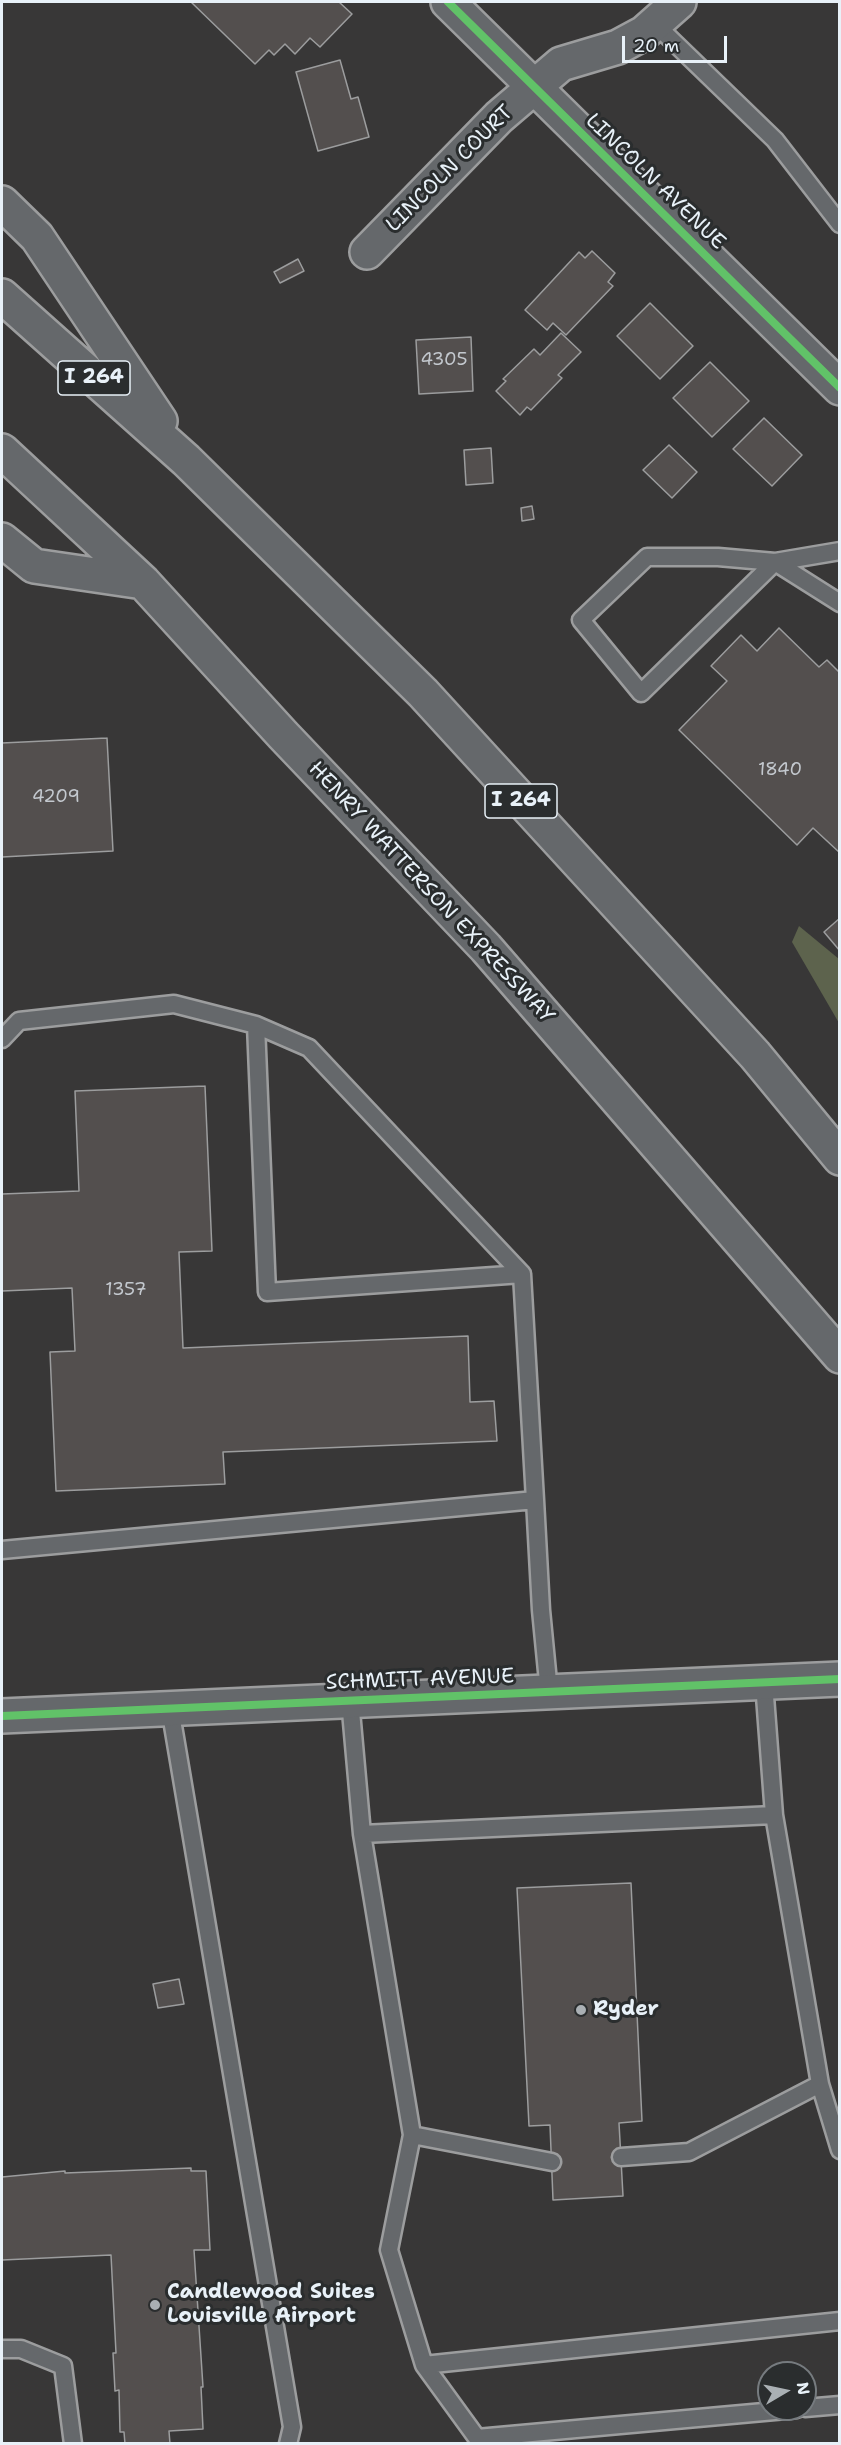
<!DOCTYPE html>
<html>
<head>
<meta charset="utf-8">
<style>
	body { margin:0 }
	#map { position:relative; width:841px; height:2445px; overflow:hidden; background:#383737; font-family:"Shantell Sans",sans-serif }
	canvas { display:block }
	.frame { position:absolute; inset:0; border:3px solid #e8f1f8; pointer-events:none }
	.north { position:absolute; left:757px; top:2361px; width:60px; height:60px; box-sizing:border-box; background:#2a2d2e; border:2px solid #767b7f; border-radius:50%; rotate:81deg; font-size:16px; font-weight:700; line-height:24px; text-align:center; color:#e8f1f8 }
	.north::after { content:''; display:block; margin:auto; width:21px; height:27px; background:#aab0b4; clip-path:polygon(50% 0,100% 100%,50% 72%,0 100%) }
	.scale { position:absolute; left:622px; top:36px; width:105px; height:27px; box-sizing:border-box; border:3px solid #e8f1f8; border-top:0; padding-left:8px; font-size:18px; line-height:21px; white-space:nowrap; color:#e8f1f8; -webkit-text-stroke:4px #2a2d2e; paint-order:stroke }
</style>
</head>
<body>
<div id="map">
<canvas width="841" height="2445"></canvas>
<div class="frame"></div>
<div class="north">N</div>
<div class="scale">20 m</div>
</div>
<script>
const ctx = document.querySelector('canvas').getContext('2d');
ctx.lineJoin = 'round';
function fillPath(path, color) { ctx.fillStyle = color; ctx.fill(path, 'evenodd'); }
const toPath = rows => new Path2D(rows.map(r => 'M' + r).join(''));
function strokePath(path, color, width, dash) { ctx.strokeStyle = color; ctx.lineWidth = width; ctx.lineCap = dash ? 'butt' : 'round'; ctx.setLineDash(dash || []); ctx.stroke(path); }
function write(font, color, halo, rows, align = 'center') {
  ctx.font = font + ' "Shantell Sans",sans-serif'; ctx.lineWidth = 6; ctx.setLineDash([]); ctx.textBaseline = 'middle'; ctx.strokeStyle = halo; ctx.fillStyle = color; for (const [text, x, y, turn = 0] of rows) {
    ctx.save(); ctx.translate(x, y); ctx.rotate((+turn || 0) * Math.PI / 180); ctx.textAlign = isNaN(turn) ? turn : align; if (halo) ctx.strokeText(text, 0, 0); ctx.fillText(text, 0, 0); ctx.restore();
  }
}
const green = toPath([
	[799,926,839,959,839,1023,792,942]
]);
const building = toPath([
	[191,2,339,2,352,14,320,47,310,38,295,54,285,44,274,55,269,50,255,64,191,2],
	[340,60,351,99,358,97,369,137,318,151,296,72,340,60],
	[592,251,615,273,608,282,613,286,566,335,553,323,547,330,525,310,579,252,585,258,592,251],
	[298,259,304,271,280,283,274,272,298,259],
	[650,303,693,346,660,379,617,336,650,303],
	[561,333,581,352,558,375,562,378,531,410,527,407,520,415,496,391,506,381,503,379,534,349,540,355,561,333],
	[471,337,473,391,419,394,416,340,471,337],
	[710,362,749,401,712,437,673,398,710,362],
	[764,418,802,455,772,486,733,449,764,418],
	[669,445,697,472,672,498,643,470,669,445],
	[491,448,493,483,466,485,464,450,491,448],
	[532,506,534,519,522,521,521,508,532,506],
	[779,628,819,667,827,660,840,673,840,853,813,828,797,845,679,730,727,681,711,666,741,635,757,651,779,628],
	[107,738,113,851,2,857,2,743,107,738],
	[840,918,840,951,824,932,840,918],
	[205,1086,212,1251,179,1252,183,1348,468,1336,470,1402,494,1401,497,1441,223,1452,225,1484,56,1491,50,1352,75,1351,72,1288,2,1291,2,1194,79,1191,75,1091,205,1086],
	[631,1883,642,2121,619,2123,623,2196,553,2200,550,2125,529,2126,517,1888,631,1883],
	[179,1979,184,2004,158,2008,153,1984,179,1979],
	[191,2168,191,2171,206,2171,210,2250,194,2250,203,2387,201,2387,203,2429,169,2431,170,2444,125,2444,124,2432,120,2432,119,2390,115,2391,113,2353,116,2353,111,2255,2,2260,2,2177,65,2171,65,2173,191,2168]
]);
const lane = toPath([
	[654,23,775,140,840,224],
	[775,562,641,693,581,620,647,557,718,557,775,562,840,551],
	[775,562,840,603],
	[256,1025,267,1292,522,1274],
	[2,1039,19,1021,174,1004,256,1025,309,1048,522,1274,535,1500],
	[2,1550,535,1500,541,1610,549,1692],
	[764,1683,774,1815,820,2084,840,2150],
	[350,1700,362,1834,412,2135,389,2250,424,2365,477,2438,797,2409],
	[170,1708,292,2427,288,2444],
	[362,1834,774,1815],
	[412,2135,552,2162],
	[621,2157,689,2152,820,2084],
	[2,2349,21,2349,63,2366,73,2444],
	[424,2365,840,2321],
	[805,2408,840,2405]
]);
const street = toPath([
	[448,2,840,388],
	[367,252,499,117,561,64,618,47,644,33,679,2],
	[2,1716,840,1679]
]);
const highway = toPath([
	[2,203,37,237,160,421],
	[2,296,186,460,423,693,755,1055,840,1158],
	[2,451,143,582,283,735,486,948,840,1356],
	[2,540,34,566,143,582]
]);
const cycleway = toPath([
	[448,2,840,388],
	[2,1716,840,1679]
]);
const markers = [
	[581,2010,6,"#aab0b4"],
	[155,2305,6,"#aab0b4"]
];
const numberNames = [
	["4305",444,360],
	["1840",780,770],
	["4209",56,797],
	["1357",126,1290]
];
const shields = [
	[94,378,72],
	[521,801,72]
];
const shieldNames = [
	["I 264",94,378],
	["I 264",521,801]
];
const streetNames = [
	["LINCOLN COURT",450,169,-45],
	["LINCOLN AVENUE",655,182,44],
	["HENRY WATTERSON EXPRESSWAY",431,893,47],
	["SCHMITT AVENUE",420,1680,-2]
];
const poiNames = [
	["Ryder",593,2010],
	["Candlewood Suites",167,2293],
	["Louisville Airport",167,2317]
];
fillPath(green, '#5d634d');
fillPath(building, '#534f4e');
strokePath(building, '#9c9d9e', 1.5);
strokePath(lane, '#9c9d9e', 21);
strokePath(street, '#9c9d9e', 38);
strokePath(highway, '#9c9d9e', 38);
strokePath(lane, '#65686b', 16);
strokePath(street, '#65686b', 33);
strokePath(highway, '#65686b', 33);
strokePath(cycleway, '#61c268', 8);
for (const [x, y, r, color] of markers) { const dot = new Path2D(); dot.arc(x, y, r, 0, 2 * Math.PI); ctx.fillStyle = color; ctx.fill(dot); strokePath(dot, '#2a2d2e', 2); }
write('18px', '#c3c8ce', null, numberNames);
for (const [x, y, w] of shields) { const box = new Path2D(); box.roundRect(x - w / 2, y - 17, w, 34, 4.5); ctx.fillStyle = '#2a2d2e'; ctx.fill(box); strokePath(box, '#e8f1f8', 1.5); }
write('bold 20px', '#e8f1f8', null, shieldNames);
write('21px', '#e8f1f8', '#2a2d2e', streetNames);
write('bold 21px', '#e8f1f8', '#2a2d2e', poiNames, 'left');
</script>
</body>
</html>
